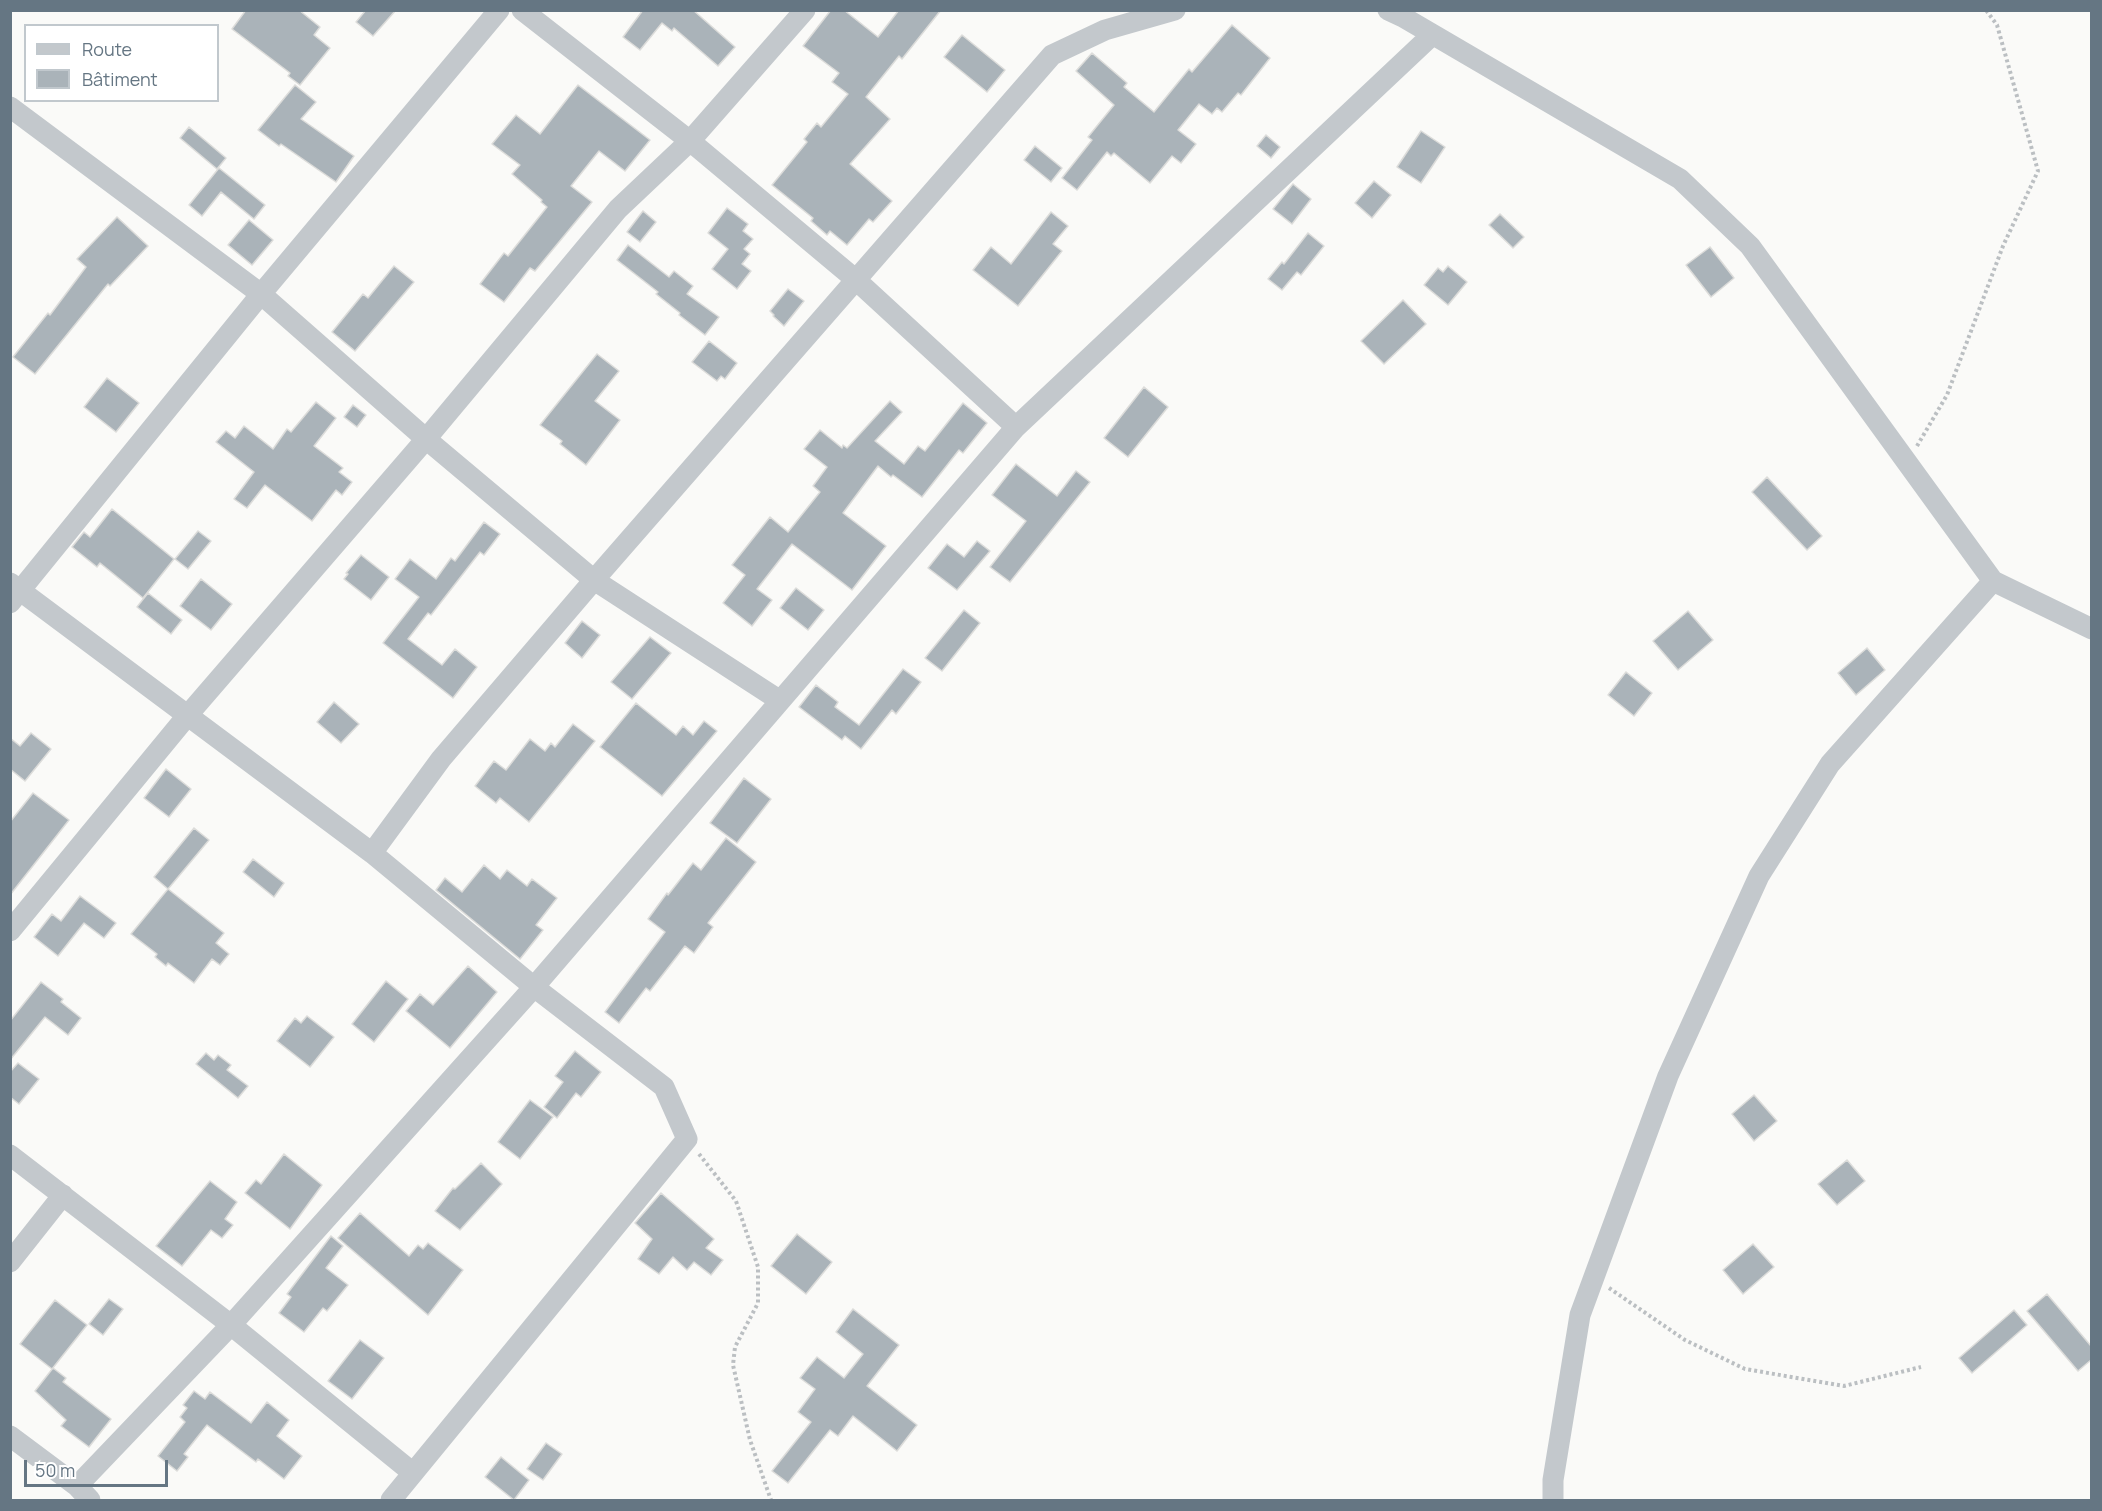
<!DOCTYPE html>
<html>
<head>
<meta charset="utf-8">
<style>
	body { margin:0 }
	#map { position:relative; width:2102px; height:1511px; overflow:hidden; background:#fafaf8; font-family:Manrope,sans-serif }
	canvas { display:block }
	.frame { position:absolute; inset:0; border:12px solid #657683; pointer-events:none }
	.legend { position:absolute; left:24px; top:24px; width:195px; height:78px; box-sizing:border-box; background:#fff; border:2px solid #c1c8cd; margin:0; padding:8px 10px; list-style:none; font-size:18px; color:#657683 }
	.legend li { display:flex; align-items:center; gap:12px; height:30px }
	.legend b { width:30px; border:2px solid #c1c8cd }
	.scale { position:absolute; left:24px; top:1460px; width:144px; height:27px; box-sizing:border-box; border:3px solid #657683; border-top:0; padding-left:8px; font-size:18px; line-height:21px; white-space:nowrap; color:#657683; -webkit-text-stroke:4px #fff; paint-order:stroke }
</style>
</head>
<body>
<div id="map">
<canvas width="2102" height="1511"></canvas>
<div class="frame"></div>
<ul class="legend">
<li><b style="height:8px;background:#c3c8cc"></b>Route</li>
<li><b style="height:16px;background:#aab3b9"></b>Bâtiment</li>
</ul>
<div class="scale">50 m</div>
</div>
<script>
const ctx = document.querySelector('canvas').getContext('2d');
ctx.lineJoin = 'round';
function fillPath(path, color) { ctx.fillStyle = color; ctx.fill(path, 'evenodd'); }
const toPath = rows => new Path2D(rows.map(r => 'M' + r).join(''));
function strokePath(path, color, width, dash) { ctx.strokeStyle = color; ctx.lineWidth = width; ctx.lineCap = dash ? 'butt' : 'round'; ctx.setLineDash(dash || []); ctx.stroke(path); }
const building = toPath([
	[246,10,299,10,320,27,314,35,330,48,300,85,288,76,290,73,232,29,246,10],
	[366,10,396,10,373,36,356,22,366,10],
	[643,10,693,10,735,47,718,66,674,28,672,31,662,23,640,50,623,37,643,10],
	[831,10,844,10,878,37,899,10,941,10,902,59,899,56,866,97,890,119,850,164,892,201,873,222,869,219,847,245,830,231,827,235,811,221,813,218,772,185,807,142,804,139,817,123,821,127,848,94,832,82,839,73,803,46,831,10],
	[1232,25,1270,58,1241,95,1238,93,1222,112,1217,108,1212,114,1199,104,1178,130,1196,144,1181,163,1172,156,1150,183,1114,153,1111,156,1107,152,1077,190,1062,178,1092,140,1088,137,1114,105,1076,71,1092,53,1127,83,1124,87,1154,112,1189,69,1192,72,1232,25],
	[962,35,1005,70,987,92,944,57,962,35],
	[295,85,316,102,301,119,354,156,336,182,281,144,279,146,258,130,295,85],
	[578,85,650,140,625,171,599,151,571,186,592,202,535,271,530,268,504,302,480,284,504,253,508,256,547,207,541,202,542,200,512,174,520,165,492,144,516,115,540,134,578,85],
	[189,127,226,158,217,169,180,138,189,127],
	[1421,131,1445,147,1421,183,1397,167,1421,131],
	[1266,135,1280,147,1271,158,1257,146,1266,135],
	[1035,146,1062,168,1051,182,1024,160,1035,146],
	[219,168,265,205,254,219,221,192,202,216,189,205,219,168],
	[1374,181,1391,195,1372,218,1355,203,1374,181],
	[1293,184,1311,199,1292,224,1273,209,1293,184],
	[727,208,748,224,743,231,753,239,744,249,750,254,742,264,751,271,737,289,712,269,728,249,708,233,727,208],
	[643,211,656,222,640,242,627,232,643,211],
	[1051,212,1068,226,1053,244,1062,251,1018,306,973,270,991,247,1011,264,1051,212],
	[1500,214,1524,237,1513,248,1489,225,1500,214],
	[117,217,148,246,110,286,108,284,35,374,13,357,48,313,50,315,86,267,77,259,117,217],
	[249,220,273,240,252,265,228,245,249,220],
	[1308,233,1324,246,1301,275,1297,272,1282,290,1268,279,1282,262,1284,264,1308,233],
	[628,245,669,277,674,271,693,286,687,294,719,317,705,335,679,315,680,313,656,294,658,292,617,260,628,245],
	[1710,247,1734,278,1711,297,1686,265,1710,247],
	[394,266,414,282,355,351,332,332,363,294,368,298,394,266],
	[1448,266,1467,282,1448,305,1424,285,1438,268,1443,272,1448,266],
	[788,289,804,301,784,326,773,316,774,315,770,311,788,289],
	[1403,300,1426,324,1384,364,1361,341,1403,300],
	[709,341,737,363,725,379,721,376,717,381,692,362,709,341],
	[597,354,619,371,595,401,620,420,586,465,560,444,562,441,540,425,597,354],
	[107,378,139,403,116,432,84,407,107,378],
	[1144,387,1168,407,1128,457,1104,438,1144,387],
	[890,401,902,412,875,441,904,464,918,446,925,451,963,403,987,423,963,453,959,450,922,497,893,475,891,477,878,466,843,513,886,546,852,590,792,544,757,589,772,600,752,626,723,603,745,575,732,565,770,517,788,532,820,492,813,486,827,467,804,449,820,430,842,448,843,445,847,448,890,401],
	[316,402,336,418,314,446,343,468,339,472,352,482,342,495,336,490,312,521,265,485,247,508,234,499,254,472,216,442,226,431,235,438,244,426,273,449,287,429,291,432,316,402],
	[353,405,366,415,357,427,344,417,353,405],
	[1016,464,1057,496,1076,471,1090,482,1010,582,990,567,1026,521,992,495,1016,464],
	[1767,477,1822,536,1807,550,1752,492,1767,477],
	[112,509,174,559,143,598,100,563,97,567,72,547,84,532,90,537,112,509],
	[484,522,500,534,484,555,480,552,431,615,428,613,408,639,442,665,455,649,477,667,453,698,383,643,419,597,395,579,410,559,436,579,451,558,455,561,484,522],
	[198,531,211,541,188,569,175,559,198,531],
	[977,541,990,551,957,590,928,568,947,544,964,557,977,541],
	[361,555,389,577,371,600,344,579,348,574,346,573,361,555],
	[201,579,232,604,211,630,180,606,201,579],
	[796,588,824,610,808,630,780,608,796,588],
	[148,593,182,620,171,634,137,607,148,593],
	[964,610,980,623,942,671,925,658,964,610],
	[1688,611,1713,640,1678,670,1653,641,1688,611],
	[582,621,600,635,582,658,565,643,582,621],
	[650,637,671,653,632,699,611,682,650,637],
	[1867,648,1885,670,1856,695,1838,673,1867,648],
	[903,669,921,682,896,714,892,710,861,749,845,736,842,740,799,707,816,685,838,702,835,707,859,725,903,669],
	[1626,672,1652,693,1634,716,1608,695,1626,672],
	[334,702,359,724,341,743,317,722,334,702],
	[636,703,676,735,683,726,693,735,704,721,717,731,662,796,600,747,636,703],
	[573,724,595,741,529,822,500,798,496,803,475,786,494,761,506,770,530,739,545,751,551,743,555,747,573,724],
	[31,733,51,749,25,781,10,769,10,738,20,746,31,733],
	[166,769,191,789,169,817,144,798,166,769],
	[744,778,771,799,737,843,710,823,744,778],
	[33,793,69,820,10,895,10,822,33,793],
	[194,828,209,840,168,889,154,877,194,828],
	[726,838,756,862,708,923,713,927,694,953,685,946,650,991,646,988,619,1023,605,1012,665,932,648,919,667,893,668,895,693,863,701,870,726,838],
	[253,859,284,883,274,897,243,872,253,859],
	[484,865,500,879,507,870,527,886,532,879,557,898,536,925,543,930,520,959,436,890,445,878,462,892,484,865],
	[168,889,224,933,216,943,229,954,220,965,212,959,194,983,168,963,166,966,155,957,157,954,131,934,168,889],
	[80,896,116,923,104,938,84,923,58,956,34,937,52,914,61,921,80,896],
	[468,966,497,992,450,1048,406,1011,420,994,433,1005,468,966],
	[386,981,408,999,374,1042,352,1024,386,981],
	[41,982,63,999,61,1002,81,1018,68,1035,45,1017,10,1060,10,1021,41,982],
	[307,1016,334,1037,310,1067,277,1041,295,1018,301,1023,307,1016],
	[575,1051,601,1072,581,1097,576,1093,557,1118,544,1107,563,1082,555,1076,575,1051],
	[206,1053,214,1060,218,1055,231,1065,227,1070,248,1086,238,1098,196,1064,206,1053],
	[18,1063,39,1079,19,1104,10,1097,10,1072,18,1063],
	[1754,1095,1777,1121,1754,1141,1732,1114,1754,1095],
	[530,1100,553,1117,520,1159,498,1142,530,1100],
	[284,1154,322,1185,290,1229,245,1193,256,1180,261,1184,284,1154],
	[1847,1160,1865,1181,1837,1205,1818,1184,1847,1160],
	[481,1163,502,1184,460,1230,435,1211,453,1188,455,1189,481,1163],
	[210,1181,237,1202,225,1219,233,1225,222,1238,211,1230,182,1266,156,1246,210,1181],
	[661,1193,714,1239,706,1248,723,1260,711,1275,694,1262,687,1270,673,1257,659,1274,638,1259,652,1239,635,1223,661,1193],
	[360,1213,409,1256,418,1245,423,1249,428,1243,463,1270,428,1315,338,1238,360,1213],
	[797,1234,832,1262,806,1294,771,1266,797,1234],
	[331,1236,343,1246,326,1268,348,1285,327,1311,323,1308,304,1332,279,1313,291,1297,287,1294,331,1236],
	[1753,1244,1774,1267,1743,1294,1723,1270,1753,1244],
	[2047,1294,2091,1346,2091,1360,2078,1371,2027,1311,2047,1294],
	[109,1299,123,1309,103,1335,89,1324,109,1299],
	[55,1300,87,1325,52,1369,20,1344,55,1300],
	[853,1309,899,1345,867,1386,917,1425,897,1451,853,1416,838,1436,830,1430,788,1483,772,1471,811,1422,798,1412,815,1389,800,1378,817,1357,844,1378,863,1354,836,1332,853,1309],
	[2014,1310,2027,1325,1972,1373,1959,1358,2014,1310],
	[360,1340,384,1358,352,1399,328,1381,360,1340],
	[53,1368,66,1378,63,1382,111,1419,89,1447,61,1426,66,1420,35,1391,53,1368],
	[194,1391,205,1399,210,1392,251,1423,267,1402,289,1420,277,1436,302,1456,284,1479,258,1459,256,1462,207,1425,184,1454,188,1457,177,1471,158,1456,185,1422,180,1417,187,1408,183,1405,194,1391],
	[546,1443,562,1454,543,1480,527,1469,546,1443],
	[501,1457,529,1480,514,1500,485,1477,501,1457]
]);
const path = toPath([
	[1917,446,1947,395,2003,246,2038,171,1997,25,1986,10],
	[699,1154,736,1201,758,1267,758,1303,735,1347,733,1365,750,1440,771,1500],
	[1609,1288,1685,1340,1745,1369,1844,1386,1921,1367]
]);
const minor = toPath([
	[522,10,690,141,855,279,1016,427],
	[1388,10,1403,17,1680,179,1750,246,1993,581,2092,629],
	[10,107,261,294,426,439,594,580,779,700],
	[10,583,372,853,534,987,664,1087,687,1139,391,1500],
	[10,603,261,294,499,10],
	[372,853,441,759,594,580,1052,55,1105,30,1175,10],
	[10,931,187,716,426,439,618,209,690,141,805,10],
	[10,1155,231,1325,413,1473],
	[10,1262,63,1195],
	[10,1436,77,1486,90,1500],
	[77,1486,231,1325,534,987,1016,427,1432,35],
	[1553,1500,1553,1480,1580,1315,1668,1076,1759,876,1830,764,1993,581]
]);
fillPath(building, '#aab3b9');
strokePath(building, '#dcdcda', 1.5);
strokePath(path, '#bbbfc2', 4, [3, 3]);
strokePath(minor, '#c3c8cc', 21);
</script>
</body>
</html>
